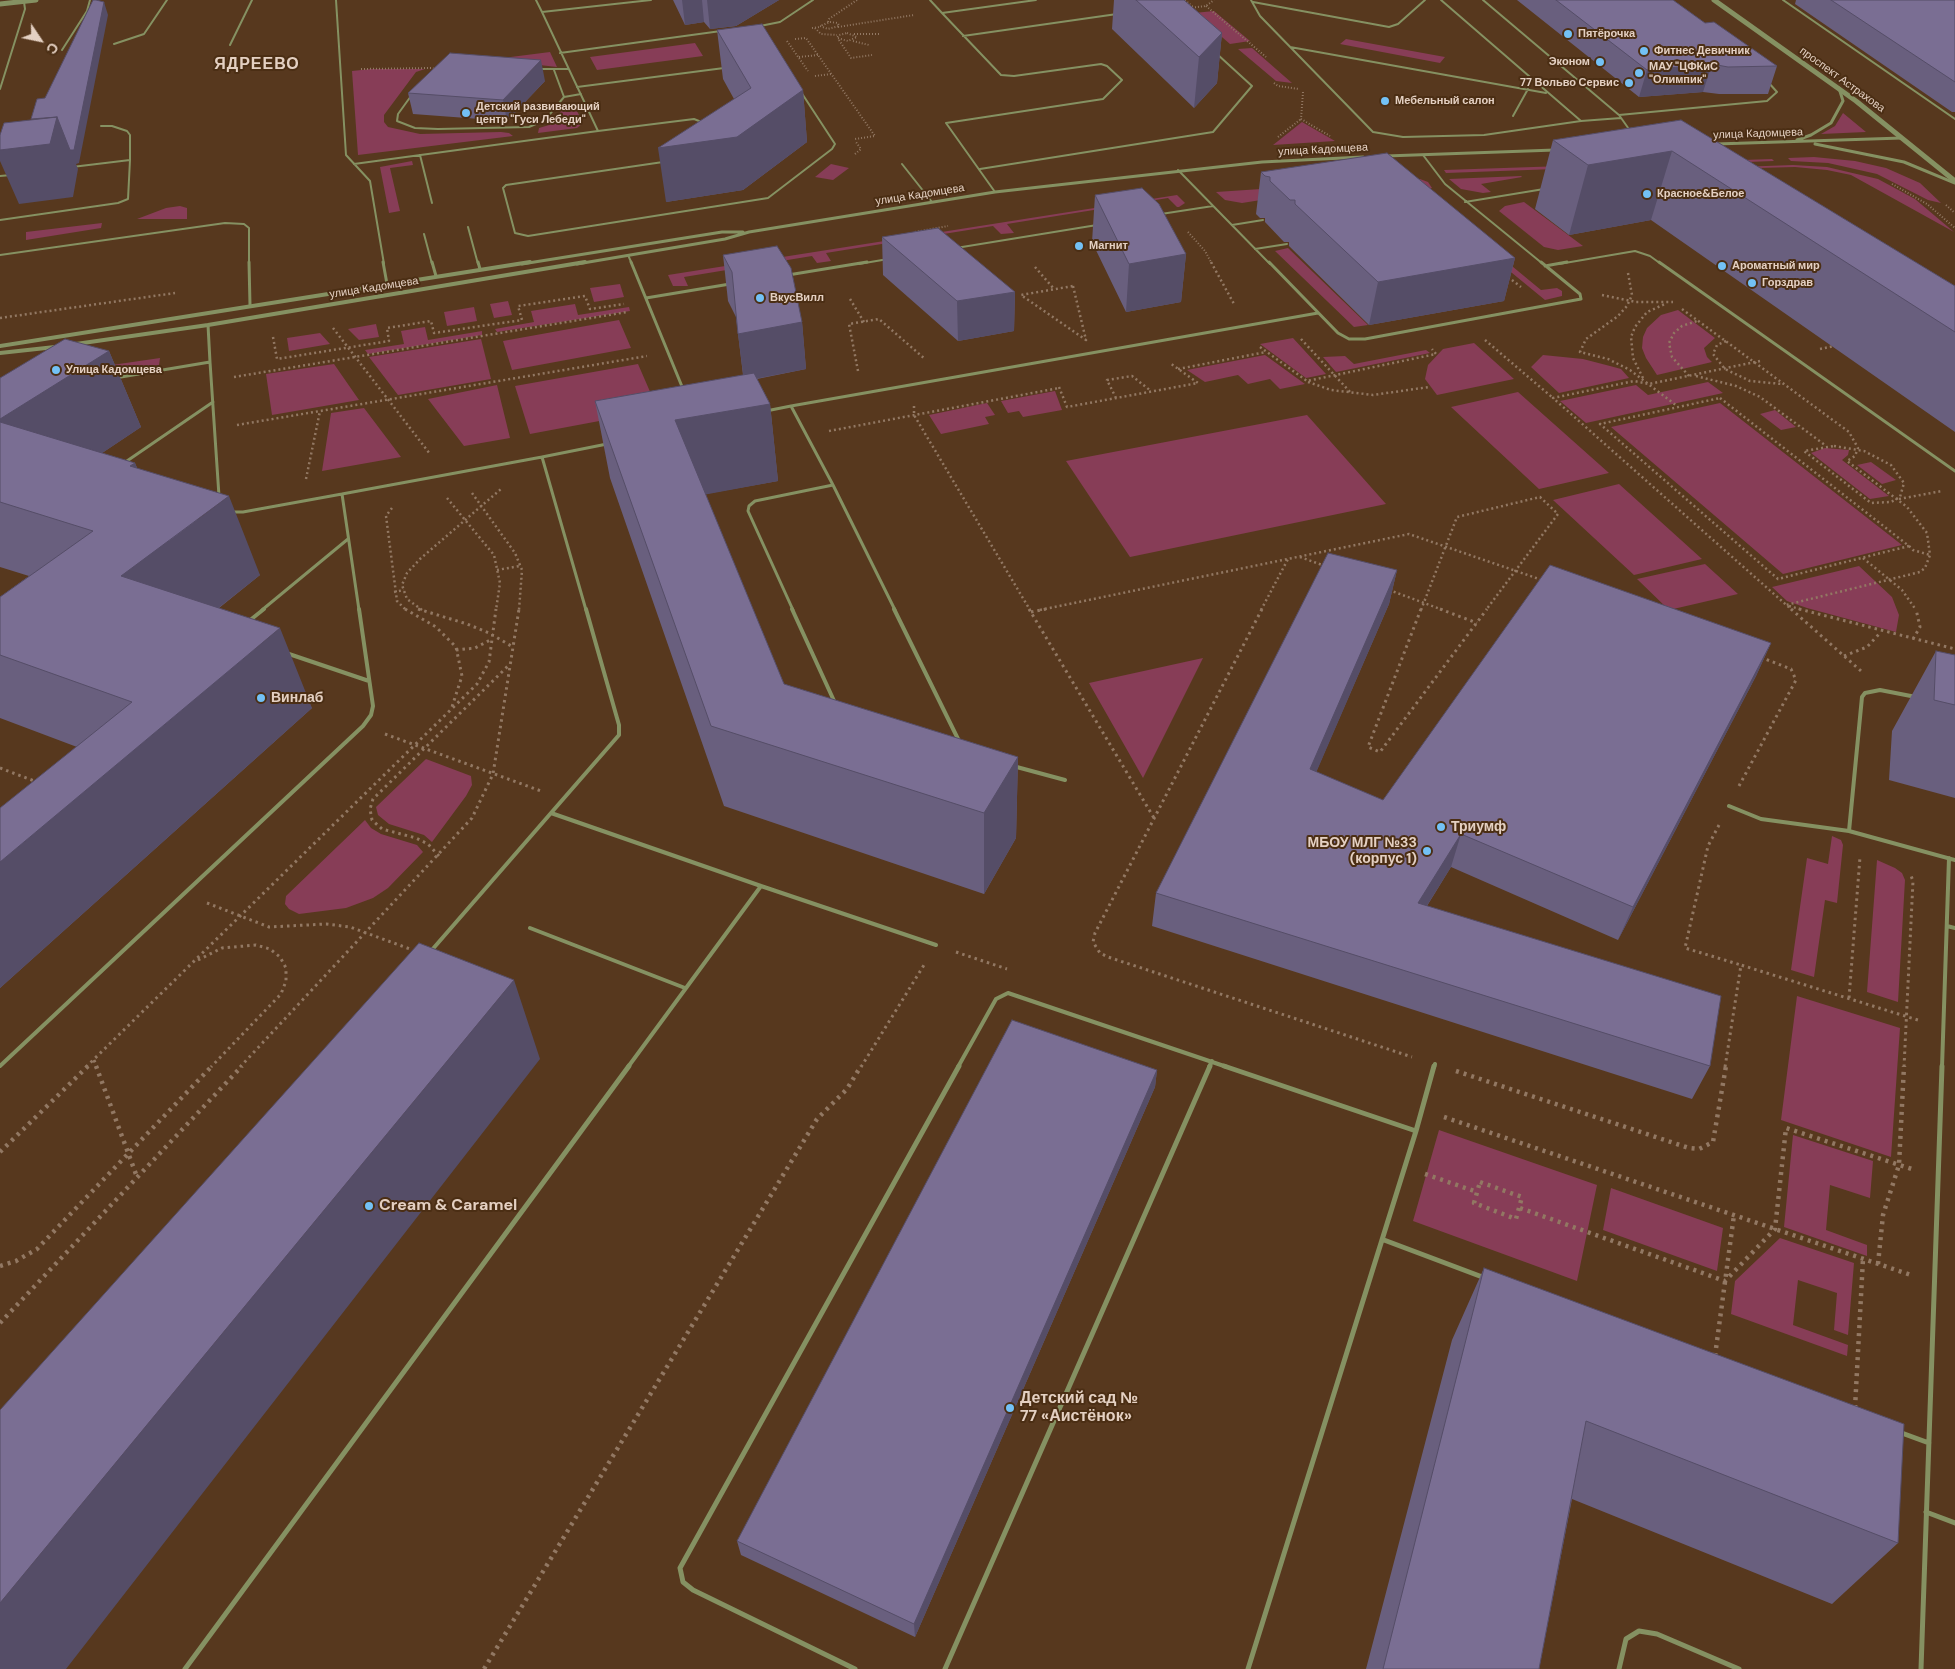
<!DOCTYPE html>
<html>
<head>
<meta charset="utf-8">
<style>
	body { margin:0 }
	#map { position:relative; width:1955px; height:1669px; overflow:hidden; background:#57381e; font-family:"DM Sans",sans-serif }
	canvas { display:block }
	.north { position:absolute; left:15px; top:15px; width:50px; height:50px; -webkit-text-stroke:4px #4b2e14; paint-order:stroke; rotate:124deg; font-size:14px; font-weight:700; line-height:20px; text-align:center; color:#e4d0c2 }
	.north::after { content:''; display:block; margin:auto; width:18px; height:22px; background:#e4d0c2; clip-path:polygon(50% 0,100% 100%,50% 72%,0 100%) }
</style>
</head>
<body>
<div id="map">
<canvas width="1955" height="1669"></canvas>
<div class="north">С</div>
</div>
<script>
const ctx = document.querySelector('canvas').getContext('2d');
ctx.lineJoin = 'round';
function fillPath(path, color) { ctx.fillStyle = color; ctx.fill(path, 'evenodd'); }
const toPath = rows => new Path2D(rows.map(r => 'M' + r).join(''));
function strokePath(path, color, width, dash) { ctx.strokeStyle = color; ctx.lineWidth = width; ctx.lineCap = dash ? 'butt' : 'round'; ctx.setLineDash(dash || []); ctx.stroke(path); }
function write(font, color, halo, rows, align = 'center') {
  ctx.font = font + ' "DM Sans",sans-serif'; ctx.lineWidth = 4; ctx.setLineDash([]); ctx.textBaseline = 'middle'; ctx.strokeStyle = halo; ctx.fillStyle = color; for (const [text, x, y, turn = 0] of rows) {
    ctx.save(); ctx.translate(x, y); ctx.rotate((+turn || 0) * Math.PI / 180); ctx.textAlign = isNaN(turn) ? turn : align; if (halo) ctx.strokeText(text, 0, 0); ctx.fillText(text, 0, 0); ctx.restore();
  }
}
const green = toPath([
	[1214,11,1250,41,1230,44,1194,13],
	[1346,39,1445,57,1440,63,1340,44],
	[695,43,703,56,597,70,590,57],
	[1252,48,1292,83,1276,81,1238,49],
	[550,52,557,67,522,63,440,66],
	[371,69,425,69,416,72,384,115,384,122,388,127,420,134,501,132,509,133,513,136,358,155,352,71],
	[573,103,583,123,577,128,538,133,539,128,556,123,562,107],
	[1843,113,1866,132,1821,134,1835,126],
	[1302,122,1335,141,1273,145],
	[1814,157,1855,161,1886,168,1920,183,1941,203,1928,200,1877,174,1828,163,1791,161,1788,158],
	[1772,159,1774,161,1446,173,1444,170],
	[412,161,413,165,390,168,400,211,389,213,380,167],
	[831,164,849,168,833,180,815,177],
	[1793,165,1827,167,1878,179,1915,199,1954,232,1851,175,1827,170,1795,167,1572,173],
	[1521,176,1522,177,1481,184,1491,192,1483,193,1461,189,1449,179],
	[1420,179,1428,182,1432,188,1421,191,1541,290,1557,288,1562,291,1562,296,1545,300,1417,195,1389,181],
	[1381,181,1242,203,1225,200,1216,192],
	[1177,195,1185,203,1179,207,1177,207,1168,198,1007,224,1014,233,1001,234,993,226,826,253,831,261,817,263,812,256,684,277,688,286,673,286,668,275],
	[1524,202,1583,246,1558,250,1544,247,1499,211,1505,206],
	[180,206,187,208,187,219,137,219,166,208],
	[102,223,101,228,26,240,26,232],
	[1288,248,1368,325,1354,327,1275,251],
	[620,284,624,297,594,302,590,288],
	[508,301,512,315,494,318,490,304],
	[575,304,578,315,629,307,630,311,497,332,495,329,534,322,531,311],
	[474,307,477,321,447,326,444,312],
	[1678,310,1715,338,1704,348,1707,357,1712,362,1657,375,1646,358,1642,348,1643,337,1647,328,1661,315],
	[619,320,631,348,512,370,503,341],
	[376,324,379,337,359,340,348,329],
	[425,327,428,340,482,331,482,335,368,354,365,350,404,344,401,331],
	[320,333,330,344,289,351,287,338],
	[1293,338,1326,374,1306,378,1260,344],
	[481,339,491,379,398,395,369,357],
	[1474,343,1514,379,1437,395,1425,379,1428,365,1443,349],
	[1426,350,1430,353,1336,372,1323,357,1345,356,1354,364],
	[1265,355,1305,384,1280,389,1270,379,1248,384,1238,375,1205,382,1187,370],
	[1543,355,1583,359,1610,366,1621,369,1629,378,1559,393,1531,367],
	[160,358,159,365,0,390,105,366],
	[334,364,359,400,272,415,266,374],
	[638,364,658,410,530,434,515,386],
	[1708,382,1723,393,1586,423,1560,401,1636,385,1648,395],
	[497,385,510,438,464,446,428,399],
	[1055,391,1062,410,1023,417,1019,411,1008,413,1001,401],
	[1518,392,1609,473,1539,489,1451,407],
	[987,403,995,415,985,417,989,424,941,434,929,415],
	[1720,403,1902,545,1783,574,1611,427],
	[364,408,401,457,322,471,331,413],
	[1775,410,1796,427,1781,430,1760,414],
	[1307,415,1386,504,1130,557,1066,461],
	[1825,448,1849,450,1848,455,1842,460,1889,496,1870,499,1811,453],
	[1871,462,1896,480,1882,484,1857,465],
	[1619,484,1702,559,1634,575,1553,500],
	[1705,564,1738,594,1669,610,1637,579],
	[1859,566,1892,597,1899,615,1896,632,1807,608,1787,601,1772,587],
	[1203,658,1143,778,1089,683],
	[426,759,471,776,472,785,466,796,432,842,424,835,389,824,378,815,376,807],
	[365,820,371,828,381,834,417,845,423,852,388,888,373,898,346,908,299,914,289,909,285,904,286,896],
	[1832,836,1841,840,1843,845,1837,903,1825,900,1814,977,1791,970,1807,858,1828,864],
	[1877,860,1895,868,1902,873,1905,880,1898,1002,1867,992],
	[1797,996,1900,1028,1891,1157,1781,1120],
	[1439,1130,1597,1185,1577,1281,1413,1221],
	[1793,1135,1873,1161,1870,1198,1830,1185,1826,1230,1867,1245,1867,1256,1784,1227],
	[1611,1188,1723,1228,1717,1271,1603,1230],
	[1780,1238,1854,1263,1848,1335,1834,1330,1837,1293,1798,1280,1793,1325,1848,1345,1847,1356,1731,1314,1735,1281]
]);
const pathFar3 = toPath([
	[1185,0,1193,7],
	[1206,6,1266,57],
	[1189,8,1206,6,1214,0],
	[828,22,829,19,857,0],
	[830,22,838,23,839,26,828,29,820,26,830,22],
	[838,27,914,15],
	[812,28,820,27],
	[815,28,821,34,837,35],
	[847,33,857,37,848,41,837,38,839,35,847,33],
	[854,34,880,34],
	[795,39,806,38,875,136,855,139],
	[839,40,851,58,872,55],
	[787,41,808,71],
	[853,41,869,45],
	[799,57,818,55],
	[361,69,432,68,437,70],
	[815,76,831,74],
	[1274,83,1278,86,1299,89],
	[1303,92,1301,119,1330,136],
	[1278,137,1301,119],
	[855,154,861,149,856,142],
	[1892,184,1927,204,1955,228],
	[1946,205,1955,213],
	[915,232,948,226],
	[1188,232,1205,251,1212,264]
]);
const pathFar2 = toPath([
	[1211,262,1234,304],
	[1035,267,1054,289],
	[1628,273,1632,295,1627,306,1618,316,1586,339,1580,352,1608,359,1630,370,1677,406],
	[1508,277,1521,287],
	[1073,286,1086,340,1021,295,1073,286],
	[1602,295,1636,302,1673,302],
	[850,299,864,322],
	[1682,309,1849,432,1858,448,1855,456,1847,461,1907,507,1927,533,1930,555,1925,568,1920,572,1786,605],
	[0,318,175,293],
	[333,328,430,454],
	[273,337,277,359,389,341,387,328,431,321,434,333,522,320,518,306,585,296,590,309,624,304],
	[1301,339,1351,393],
	[1485,340,1553,398],
	[1726,341,1717,345,1713,354,1725,369,1750,381,1782,384],
	[1260,347,1307,381,1436,354,1432,349],
	[1820,349,1834,346],
	[1760,361,1649,384,1634,381,1553,398,1792,610],
	[1178,369,1266,352],
	[858,371,849,324,879,319,925,359],
	[1689,376,1672,357,1669,343,1674,333,1682,326,1697,321],
	[1696,376,1736,386,1760,397,1825,445],
	[234,377,627,312],
	[1643,378,1633,358,1631,337,1635,327,1647,312,1665,304],
	[1308,382,1331,390,1373,395,1429,387],
	[1059,387,1067,407,1198,383,1170,363],
	[1116,398,1107,380,1132,376,1151,391],
	[1720,398,1909,546,1778,579,1600,424,1720,398],
	[914,406,914,415,1030,610],
	[237,425,647,356],
	[829,431,1059,388],
	[1834,446,1864,451,1891,465,1904,483,1900,497,1891,502,1871,503,1804,451,1834,446],
	[306,479,320,411],
	[472,493,515,553,522,570,519,610],
	[447,498,494,555,500,583,496,610],
	[1899,499,1942,491],
	[392,508,386,516,397,601,406,610],
	[1909,546,1913,550,1930,555],
	[1300,557,1325,566],
	[1863,558,1902,590,1916,610],
	[497,570,520,566],
	[1389,590,1443,610],
	[394,592,404,590],
	[1789,606,1803,610],
	[422,610,407,599,402,585,407,573,420,559,501,489],
	[1040,610,1409,534,1542,580],
	[1261,610,1288,559],
	[1421,610,1457,517,1540,497,1558,514,1486,610]
]);
const pathFar1 = toPath([
	[405,609,436,627,456,647,462,676,451,710],
	[418,609,467,624,489,633,513,647],
	[1029,609,1154,818],
	[1262,609,1095,933,1093,942,1100,953,1108,957,1412,1057],
	[1421,609,1368,747,1380,752,1487,609],
	[1440,609,1477,623],
	[1791,609,1861,671],
	[1799,609,1955,649],
	[1031,612,1046,609],
	[1913,639,1920,627,1916,609],
	[456,650,475,648,492,639],
	[1844,656,1867,647,1881,632],
	[385,734,541,791],
	[0,768,37,782],
	[1739,786,1796,680,1791,669,1760,657],
	[1719,825,1708,846,1685,948,1741,965],
	[439,856,428,844,416,838,382,829,372,820,370,809,373,799,510,664],
	[207,903,269,927,326,924,350,927,410,949],
	[956,952,1007,969],
	[198,960,222,948,256,945,270,949,280,957,286,968,286,981,281,994,211,1067],
	[1849,998,1860,857],
	[94,1060,97,1067],
	[86,1067,477,684,489,662,496,609],
	[240,1067,472,818,493,774,519,609],
	[861,1067,924,965],
	[1725,1067,1741,965,1921,1021],
	[1904,1067,1913,881,1910,873]
]);
const path = toPath([
	[96,1066,137,1177],
	[1456,1071,1689,1148,1699,1149,1713,1142,1726,1066],
	[1444,1117,1911,1275],
	[0,1152,88,1066],
	[1425,1174,1477,1192],
	[1480,1182,1522,1197,1516,1219,1474,1203,1480,1182],
	[1520,1208,1725,1281,1775,1229,1786,1128,1915,1170],
	[1878,1264,1883,1215,1899,1165,1904,1066],
	[0,1266,16,1261,37,1249,212,1066],
	[0,1323,242,1066],
	[1715,1356,1734,1215],
	[1855,1408,1863,1259],
	[484,1669,817,1119,847,1089,861,1066]
]);
const serviceFar3 = toPath([
	[336,0,346,155,370,181,384,264],
	[536,0,542,12,651,0],
	[930,0,942,13,1036,0],
	[1251,0,1260,16,1373,132,1403,137,1484,135,1581,121,1441,0],
	[1483,0,1619,115,1631,132],
	[1783,0,1955,119],
	[1253,2,1389,27,1398,24,1425,0],
	[542,12,598,131,694,119,704,123],
	[942,13,1001,75,1014,76,1101,64,1107,66,1122,80,1103,99,946,123,995,192],
	[760,26,780,22,813,0],
	[963,36,1117,14],
	[114,44,144,34,167,0],
	[230,45,252,0],
	[1290,47,1546,93],
	[62,50,87,11,90,0],
	[560,53,721,31],
	[540,69,568,69],
	[554,70,564,97],
	[577,87,724,68],
	[0,89,25,9,24,2],
	[411,96,398,114,397,121,415,128,438,129,529,127,545,120,564,97,581,94],
	[1619,115,1767,101,1777,92,1768,82],
	[1513,116,1528,89],
	[1581,121,1621,118],
	[101,126,112,126,127,131,130,135,130,160],
	[420,155,432,203],
	[1423,155,1445,184,1543,264],
	[663,162,506,185,503,188,515,233,528,236,768,198,832,149,835,144,801,92],
	[354,164,598,131],
	[902,164,932,202],
	[980,169,1213,132,1252,86,1217,54],
	[1178,170,1270,264],
	[0,176,11,175],
	[1465,202,1544,189],
	[1161,214,1213,206],
	[0,220,118,203,128,199,130,160,72,167],
	[1232,225,1263,220],
	[468,227,478,264],
	[424,234,432,264],
	[956,248,1097,225],
	[1255,249,1287,244],
	[0,255,225,223,244,224,249,228,249,264],
	[628,255,632,264],
	[859,264,888,259],
	[1559,264,1635,251,1650,256,1661,264]
]);
const serviceFar2 = toPath([
	[249,262,250,305],
	[383,262,387,284],
	[432,262,436,276],
	[478,262,480,269],
	[631,262,683,389],
	[1269,262,1338,333,1349,339,1365,339,1581,299,1580,294,1541,262],
	[1659,262,1955,471],
	[1545,266,1567,262],
	[788,275,867,262],
	[646,298,730,284],
	[210,362,219,496],
	[115,378,210,362,208,325],
	[766,411,791,406],
	[124,463,213,402],
	[833,485,895,610],
	[342,494,542,457],
	[230,512,243,512,342,494,359,610],
	[262,610,348,539],
	[586,610,542,457,607,444],
	[793,610,748,511,749,506,755,501,833,485,791,406,1318,313]
]);
const serviceFar1 = toPath([
	[792,609,835,703],
	[894,609,960,743],
	[249,621,264,609],
	[286,653,369,681],
	[1916,697,1880,690,1865,693,1862,697,1849,831,1955,860],
	[1013,766,1065,780],
	[1729,806,1761,819,1849,831],
	[551,813,619,735,619,725,586,609],
	[761,886,936,945],
	[1947,926,1955,928],
	[530,928,685,988],
	[431,951,551,813,761,886,628,1067],
	[0,1066,363,726,371,715,373,706,359,609],
	[958,1067,996,999,1008,993,1227,1067],
	[1209,1067,1212,1061],
	[1434,1067,1435,1064],
	[1942,1067,1949,858]
]);
const service = toPath([
	[1224,1066,1416,1131,1248,1669],
	[1416,1131,1434,1066],
	[1384,1240,1485,1278],
	[1899,1432,1929,1443],
	[1926,1512,1955,1523],
	[185,1669,629,1066],
	[855,1669,693,1590,683,1582,680,1568,959,1066],
	[945,1669,1210,1066],
	[1619,1669,1626,1639,1639,1631,1657,1634,1739,1669],
	[1921,1669,1942,1066]
]);
const minorFar1 = toPath([
	[1797,140,1811,135,1831,123,1843,101,1839,88],
	[1716,144,1902,138],
	[1815,144,1904,162,1955,183],
	[1386,156,1555,150],
	[522,264,722,232,743,232],
	[577,264,725,239,749,232,995,192,1262,162,1363,157]
]);
const minor = toPath([
	[76,344,208,325,585,262],
	[0,346,530,262],
	[0,353,55,347]
]);
const tertiary = toPath([
	[1714,0,1856,101,1955,181],
	[0,4,36,0]
]);
const wall = toPath([
	[673,0,779,0,736,26,710,29,704,22,685,25],
	[1114,0,1184,0,1222,33,1217,83,1194,108,1112,29],
	[1517,0,1673,0,1705,23,1777,66,1768,94,1719,94,1703,92,1639,97],
	[1796,0,1955,0,1955,112,1952,112,1795,4],
	[717,30,803,90,807,142,743,190,666,202,734,99,723,79],
	[545,81,507,121,413,114,408,93],
	[1681,120,1955,286,1955,432,1651,220,1569,235,1535,209,1553,140],
	[1261,172,1515,258,1504,301,1369,325,1289,246,1289,242,1284,242,1265,222,1265,218,1260,218,1256,214],
	[1095,195,1186,254,1181,302,1126,312,1092,242],
	[882,237,1015,292,1014,331,958,341,883,275],
	[723,255,802,322,806,369,757,379,770,404,778,481,705,494,784,684,1018,757,1016,838,984,894,724,806,610,478,595,401,743,375,736,317,728,301],
	[109,351,141,427,102,453,135,463,137,468,260,575,219,608,312,708,0,988,0,808,77,747,0,718,0,597,29,576,0,567,0,378],
	[1397,570,1389,604,1316,772,1383,800,1771,643,1756,676,1618,940,1451,867,1427,906,1710,1066,1692,1099,1152,926,1156,893],
	[1936,651,1955,655,1955,798,1889,780,1892,731],
	[1157,1070,1155,1087,915,1637,741,1555,737,1541],
	[1484,1268,1898,1543,1832,1604,1572,1499,1539,1669,1366,1669,1452,1340]
]);
const shadedWall = toPath([
	[682,0,702,0,704,22,685,25],
	[707,0,779,0,736,26,710,29],
	[104,2,108,15,79,163,76,164,78,169,73,197,19,204,0,161,0,150,57,117],
	[1222,33,1217,83,1194,108,1199,57],
	[541,60,545,81,507,121,503,100],
	[1712,64,1703,92,1639,97,1647,70],
	[803,90,807,142,743,190,666,202,658,148],
	[1672,151,1651,220,1569,235,1588,165],
	[1186,254,1181,302,1126,312,1129,264],
	[1515,258,1504,301,1369,325,1378,282],
	[1015,292,1014,331,958,341,957,301],
	[802,322,806,369,744,381,738,334],
	[109,351,141,427,35,498,0,429,0,419],
	[770,404,778,481,687,498,675,420],
	[135,463,169,541,229,496,260,575,159,655,121,576,130,466],
	[1397,570,1389,604,1303,803,1310,769],
	[280,628,312,708,0,988,0,862],
	[1771,643,1756,676,1618,940,1633,907],
	[1018,757,1016,838,984,894,984,813],
	[1461,834,1451,867,1408,936,1418,903],
	[514,980,540,1059,66,1669,0,1669,0,1603],
	[1157,1070,1155,1087,915,1637,914,1624]
]);
const building = toPath([
	[93,0,96,0,104,2,74,150,70,150,57,117,31,119,37,99,45,98,93,0],
	[1136,0,1184,0,1222,33,1199,57,1136,0],
	[1556,0,1673,0,1705,23,1714,22,1777,66,1728,67,1712,64,1647,70,1556,0],
	[1831,0,1955,0,1955,82,1831,0],
	[762,24,803,90,737,137,658,148,751,88,717,30,762,24],
	[450,53,541,60,503,100,408,93,450,53],
	[57,117,50,144,0,150,0,135,4,123,57,117],
	[1681,120,1955,286,1955,332,1672,151,1588,165,1553,140,1681,120],
	[1387,153,1515,258,1378,282,1295,204,1295,200,1290,200,1270,181,1270,177,1265,176,1261,172,1387,153],
	[1142,188,1159,204,1186,254,1129,264,1095,195,1142,188],
	[938,228,1015,292,957,301,882,237,938,228],
	[777,246,791,268,802,322,738,334,732,272,723,255,777,246],
	[65,339,109,351,0,419,0,378,65,339],
	[754,373,770,404,675,420,784,684,1018,757,984,813,711,726,595,401,754,373],
	[0,422,135,463,130,466,229,496,121,576,280,628,0,862,0,808,132,702,0,655,0,597,93,531,0,502,0,422],
	[1328,553,1397,570,1310,769,1383,800,1550,565,1771,643,1633,907,1461,834,1418,903,1721,996,1710,1066,1156,893,1328,553],
	[1936,651,1955,655,1955,705,1934,700,1936,651],
	[419,943,514,980,0,1603,0,1410,419,943],
	[1012,1020,1157,1070,914,1624,737,1541,1012,1020],
	[1484,1268,1904,1424,1898,1543,1586,1421,1539,1669,1383,1669,1484,1268]
]);
const markers = [
	[1568,34,5,"#73c1f5"],
	[1644,51,5,"#73c1f5"],
	[1600,62,5,"#73c1f5"],
	[1639,73,5,"#73c1f5"],
	[1629,83,5,"#73c1f5"],
	[1385,101,5,"#73c1f5"],
	[466,113,5,"#73c1f5"],
	[1647,194,5,"#73c1f5"],
	[1079,246,5,"#73c1f5"],
	[1722,266,5,"#73c1f5"],
	[1752,283,5,"#73c1f5"],
	[760,298,5,"#73c1f5"],
	[56,370,5,"#73c1f5"],
	[261,698,5,"#73c1f5"],
	[1441,827,5,"#73c1f5"],
	[1427,851,5,"#73c1f5"],
	[369,1206,5,"#73c1f5"],
	[1010,1408,5,"#73c1f5"]
];
const farPoinames = [
	["Пятёрочка",1578,34],
	["Фитнес Девичник",1654,51],
	["Эконом",1590,62,"right"],
	["МАУ \"ЦФКиС",1649,67],
	["\"Олимпик\"",1649,80],
	["77 Вольво Сервис",1619,83,"right"],
	["Мебельный салон",1395,101],
	["Детский развивающий",476,107],
	["центр \"Гуси Лебеди\"",476,120],
	["Красное&Белое",1657,194],
	["Магнит",1089,246],
	["Ароматный мир",1732,266],
	["Горздрав",1762,283],
	["ВкусВилл",770,298],
	["Улица Кадомцева",66,370]
];
const farStreetnames = [
	["проспект Астрахова",1842,80,36],
	["улица Кадомцева",1758,134,-2],
	["улица Кадомцева",1323,150,-3],
	["улица Кадомцева",920,195,-9],
	["улица Кадомцева",374,288,-9]
];
const poiNames = [
	["Винлаб",271,698],
	["Триумф",1451,827],
	["МБОУ МЛГ №33",1417,843,"right"],
	["(корпус 1)",1417,859,"right"]
];
const farDistrictnames = [
	["ЯДРЕЕВО",257,65]
];
const nearPoinames = [
	["Cream & Caramel",379,1206],
	["Детский сад №",1020,1399],
	["77 «Аистёнок»",1020,1417]
];
fillPath(green, '#873d57');
strokePath(pathFar3, '#927863', 2, [1, 2]);
strokePath(pathFar2, '#927863', 2.5, [2, 3]);
strokePath(pathFar1, '#927863', 3, [2.5, 4]);
strokePath(path, '#927863', 4.5, [3, 5]);
strokePath(serviceFar3, '#859162', 2);
strokePath(serviceFar2, '#859162', 3);
strokePath(serviceFar1, '#859162', 4);
strokePath(service, '#859162', 5);
strokePath(minorFar1, '#859162', 3);
strokePath(minor, '#859162', 4);
strokePath(tertiary, '#859162', 5);
fillPath(wall, '#695f7e');
fillPath(shadedWall, '#554d67');
fillPath(building, '#7a6e93');
strokePath(building, '#554d67', 1);
for (const [x, y, r, color] of markers) { const dot = new Path2D(); dot.arc(x, y, r, 0, 2 * Math.PI); ctx.fillStyle = color; ctx.fill(dot); strokePath(dot, '#4b2e14', 2); }
write('bold 11px', '#e4d0c2', '#4b2e14', farPoinames, 'left');
write('11px', '#e4d0c2', '#4b2e14', farStreetnames);
write('bold 14px', '#e4d0c2', '#4b2e14', poiNames, 'left');
ctx.letterSpacing = '1px';
write('bold 16px', '#e4d0c2', '#4b2e14', farDistrictnames);
ctx.letterSpacing = '0px';
write('bold 16px', '#e4d0c2', '#4b2e14', nearPoinames, 'left');
</script>
</body>
</html>
